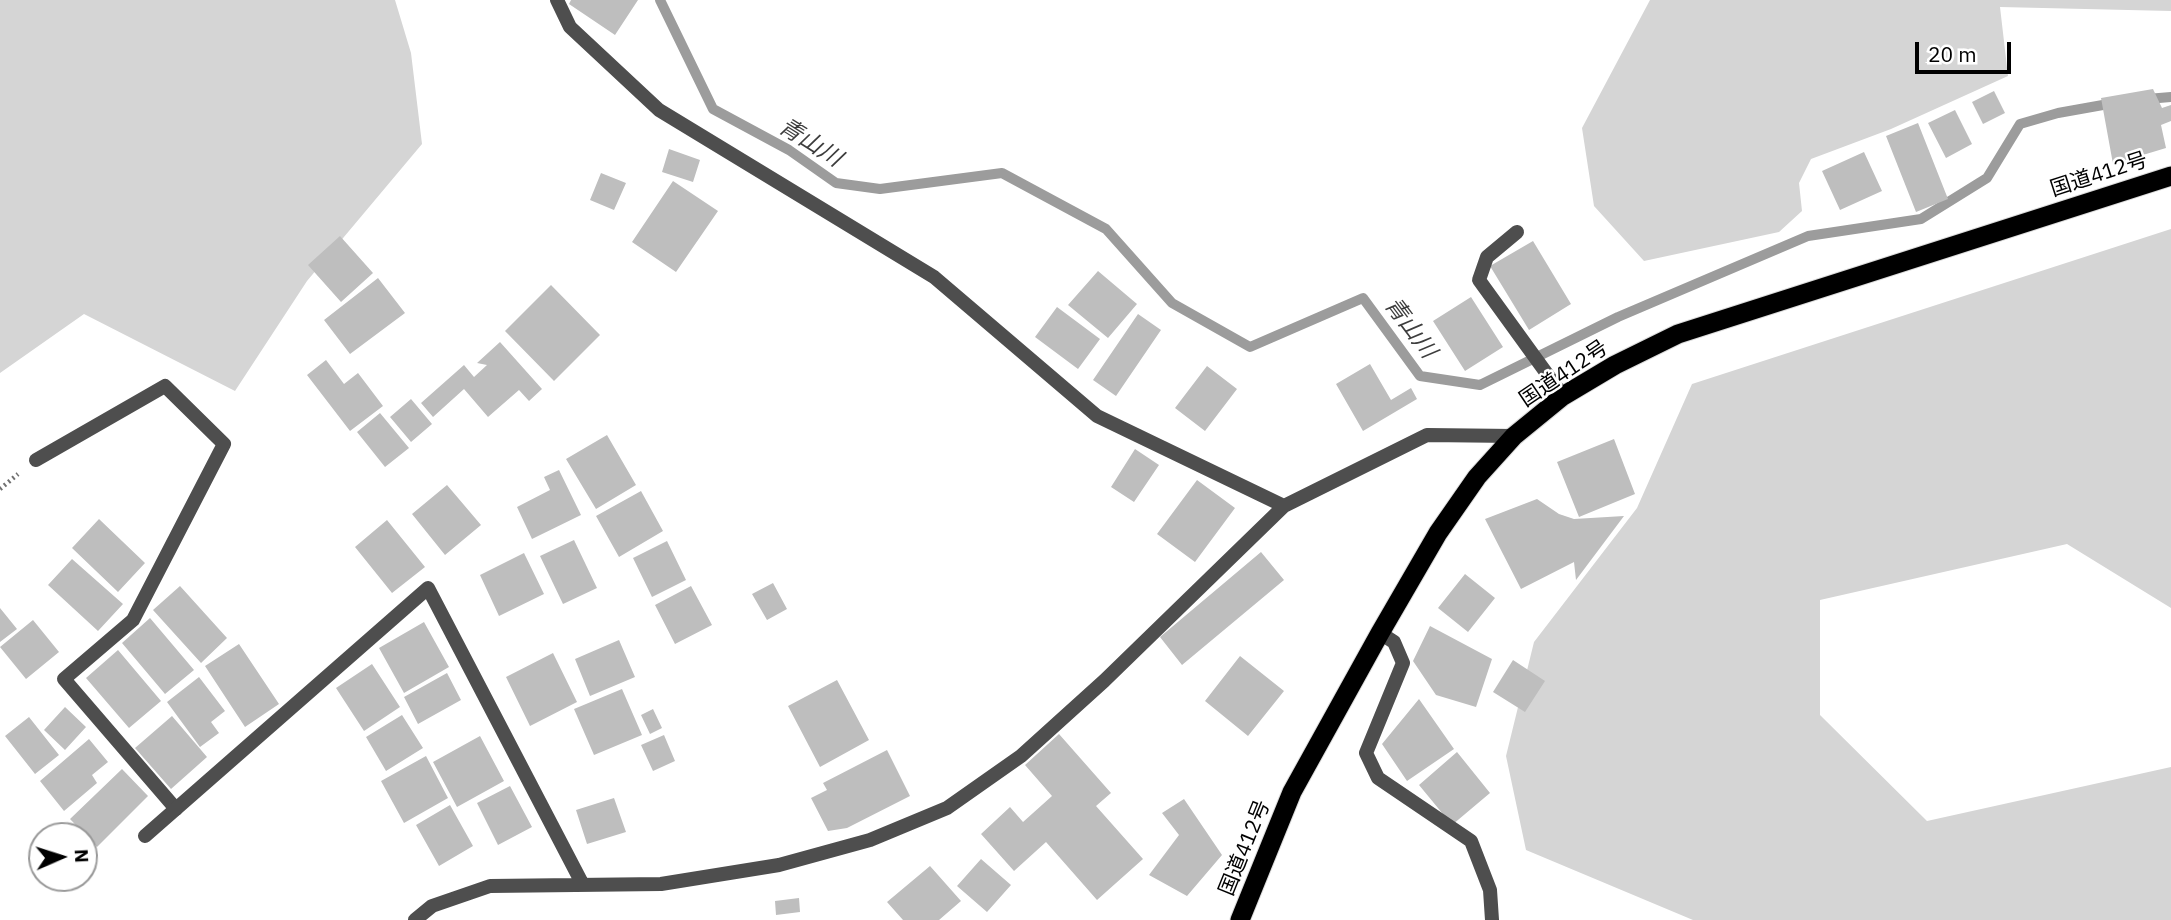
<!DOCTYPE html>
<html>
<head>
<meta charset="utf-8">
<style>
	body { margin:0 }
	#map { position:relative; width:2171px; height:920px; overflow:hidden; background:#fff; font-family:"IBM Plex Sans",sans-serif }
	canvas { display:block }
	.north { position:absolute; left:28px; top:822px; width:70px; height:70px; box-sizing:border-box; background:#fff; border:2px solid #999; border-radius:50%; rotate:87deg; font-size:19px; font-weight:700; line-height:28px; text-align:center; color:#000 }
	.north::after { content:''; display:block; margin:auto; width:24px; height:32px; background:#000; clip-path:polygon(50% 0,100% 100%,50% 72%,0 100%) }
	.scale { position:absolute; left:1915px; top:42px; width:96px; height:32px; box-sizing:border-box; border:4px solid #000; border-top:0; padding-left:9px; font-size:21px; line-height:24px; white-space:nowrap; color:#000; -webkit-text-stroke:5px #fff; paint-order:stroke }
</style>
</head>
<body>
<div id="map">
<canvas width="2171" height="920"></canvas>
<div class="north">N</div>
<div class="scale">20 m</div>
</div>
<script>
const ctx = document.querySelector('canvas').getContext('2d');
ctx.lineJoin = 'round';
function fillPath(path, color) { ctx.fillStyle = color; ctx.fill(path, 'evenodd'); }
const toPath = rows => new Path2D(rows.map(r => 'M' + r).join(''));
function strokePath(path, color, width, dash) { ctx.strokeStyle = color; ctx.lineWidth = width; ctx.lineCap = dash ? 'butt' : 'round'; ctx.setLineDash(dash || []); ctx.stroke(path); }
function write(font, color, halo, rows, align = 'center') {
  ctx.font = font + ' "IBM Plex Sans","Noto Sans JP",sans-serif'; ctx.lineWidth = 5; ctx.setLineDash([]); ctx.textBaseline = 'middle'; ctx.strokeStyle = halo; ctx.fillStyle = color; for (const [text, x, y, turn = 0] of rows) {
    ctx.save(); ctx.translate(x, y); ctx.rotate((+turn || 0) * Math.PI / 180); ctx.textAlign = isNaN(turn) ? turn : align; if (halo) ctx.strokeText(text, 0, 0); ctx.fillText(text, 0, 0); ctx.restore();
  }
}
const green = toPath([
	[0,0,395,0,411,53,422,144,307,281,235,391,84,314,0,373],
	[1650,0,2171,0,2171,11,2000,7,2008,76,1891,129,1811,159,1799,183,1802,211,1779,232,1644,261,1594,206,1582,128],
	[2171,229,2171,608,2067,544,1820,600,1820,715,1927,821,2171,767,2171,920,1693,920,1526,850,1506,756,1534,642,1637,508,1692,384]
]);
const stream = toPath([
	[660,0,713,109,789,150,836,183,880,189,1002,173,1106,229,1172,303,1250,347,1363,298,1420,376,1480,385,1618,317,1808,236,1921,219,1987,178,2020,124,2058,113,2114,103],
	[2147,99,2171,97]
]);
const building = toPath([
	[571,0,638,0,615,35,569,4],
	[2153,89,2162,108,2171,105,2171,121,2161,125,2166,148,2113,164,2101,98],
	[1994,91,2005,113,1983,124,1972,102],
	[1955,110,1972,144,1946,158,1928,123],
	[1918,123,1948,199,1916,212,1886,136],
	[669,149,700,160,693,182,662,172],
	[1864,152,1882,191,1840,210,1822,171],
	[601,173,626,183,614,210,590,200],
	[673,181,718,211,676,272,632,242],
	[340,236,373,273,341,302,308,265],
	[1533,241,1571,304,1529,330,1490,266],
	[1098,271,1137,304,1108,338,1068,305],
	[378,278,405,313,350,354,324,320],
	[551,285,600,335,554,381,505,331],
	[1471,297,1503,347,1465,371,1433,321],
	[1057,307,1100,339,1078,369,1035,337],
	[1138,314,1161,330,1116,396,1093,380],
	[500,342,542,389,529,401,519,390,488,417,464,389,433,417,421,403,464,365,474,377,487,365,477,363],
	[326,360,344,384,358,373,383,406,350,431,307,375],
	[1370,364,1391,400,1411,388,1417,399,1363,431,1336,384],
	[1207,366,1237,389,1205,431,1175,408],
	[411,399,432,424,411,442,390,417],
	[380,413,409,448,385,467,357,432],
	[607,435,636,485,596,509,566,459],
	[1614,439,1635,494,1579,517,1557,462],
	[1135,449,1159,465,1134,502,1111,487],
	[559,470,581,515,532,539,517,507,550,490,544,477],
	[1197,480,1235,508,1195,562,1157,534],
	[447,485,481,525,445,555,412,514],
	[641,491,663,531,619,557,596,516],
	[1537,499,1559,514,1574,519,1624,516,1576,580,1574,562,1521,589,1485,519],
	[99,519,145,563,118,592,72,548],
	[387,520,425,567,392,593,355,547],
	[574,540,597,588,563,604,540,556],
	[667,541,686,580,652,597,633,558],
	[1261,552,1284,580,1182,665,1160,637],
	[524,553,544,594,499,616,480,575],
	[72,559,123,604,98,631,48,585],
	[1465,574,1495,598,1468,632,1438,608],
	[773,583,787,609,767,620,752,594],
	[180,586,227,638,201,663,153,610],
	[691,586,712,625,675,644,655,605],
	[0,608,17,629,0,642],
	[150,618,194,670,165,694,122,643],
	[33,620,59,652,26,679,0,647],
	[424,622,449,667,404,693,379,648],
	[1430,626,1492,659,1476,707,1436,695,1413,661],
	[619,640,635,677,590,696,575,659],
	[239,644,279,704,245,727,205,666],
	[118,650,161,701,129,728,86,678],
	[553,653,577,702,530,726,506,677],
	[1240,656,1284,691,1248,736,1205,701],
	[1513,660,1545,681,1525,712,1493,692],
	[372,664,400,707,364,731,336,688],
	[447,673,461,700,418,724,404,697],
	[199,677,225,711,211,722,219,733,200,747,167,702],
	[837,680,869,740,820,767,788,706],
	[622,689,642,735,594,755,574,709],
	[1419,699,1454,749,1407,781,1382,744],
	[65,707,86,727,65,750,44,730],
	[653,709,662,728,650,734,641,715],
	[402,715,423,748,386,771,366,737],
	[172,716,207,757,171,789,135,748],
	[29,717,59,755,35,774,5,736],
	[1059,734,1111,793,1096,806,1143,859,1097,900,1046,842,1014,871,981,834,1010,807,1023,822,1052,796,1025,765],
	[664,735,675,761,653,771,641,745],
	[480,736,504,781,457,807,433,762],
	[89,739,108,762,92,775,97,783,64,811,40,781],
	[887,750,910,796,847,828,828,831,811,798,827,790,823,783],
	[1457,752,1490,793,1452,825,1419,785],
	[426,756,448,798,404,823,381,781],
	[122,769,148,796,97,847,70,819],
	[510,786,532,827,498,845,477,803],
	[614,798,626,832,587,844,576,810],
	[1184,799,1222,855,1187,896,1149,875,1179,835,1162,813],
	[450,805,473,846,439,866,416,825],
	[981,859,1011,885,987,912,957,886],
	[930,866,961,901,939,920,903,920,887,902],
	[799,898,800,912,776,915,775,901]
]);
const path = toPath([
	[0,489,18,474]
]);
const service = toPath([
	[1517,232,1487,257,1479,280,1563,396],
	[36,460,165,386,224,444,133,620,64,679,176,809]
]);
const minor = toPath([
	[557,0,570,27,659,110,934,277,1097,416,1284,506],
	[1380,633,1394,642,1403,663,1366,753,1378,778,1471,841,1490,890,1492,920],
	[145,836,428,588,583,885],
	[415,920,432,906,490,886,661,884,779,865,870,840,947,808,1021,756,1104,681,1284,506,1427,435,1514,436]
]);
const trunk = toPath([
	[1240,920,1292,792,1380,633,1438,533,1477,477,1514,436,1563,396,1615,365,1678,334,2171,176]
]);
const streetNames = [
	["国道412号",2099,175,-18],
	["国道412号",1564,374,-34],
	["国道412号",1245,848,-68]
];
const waterNames = [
	["青山川",810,143,32],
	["青山川",1410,328,53]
];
fillPath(green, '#d5d5d5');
strokePath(stream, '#9c9c9c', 10);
fillPath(building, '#bebebe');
strokePath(trunk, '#dbdbdb', 21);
strokePath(path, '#707070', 4.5, [2, 3.5]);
strokePath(service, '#4e4e4e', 14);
strokePath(minor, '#4e4e4e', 14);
strokePath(trunk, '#000', 19);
write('21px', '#000', '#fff', streetNames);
write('italic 23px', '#3d3d3d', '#fff', waterNames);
</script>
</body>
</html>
